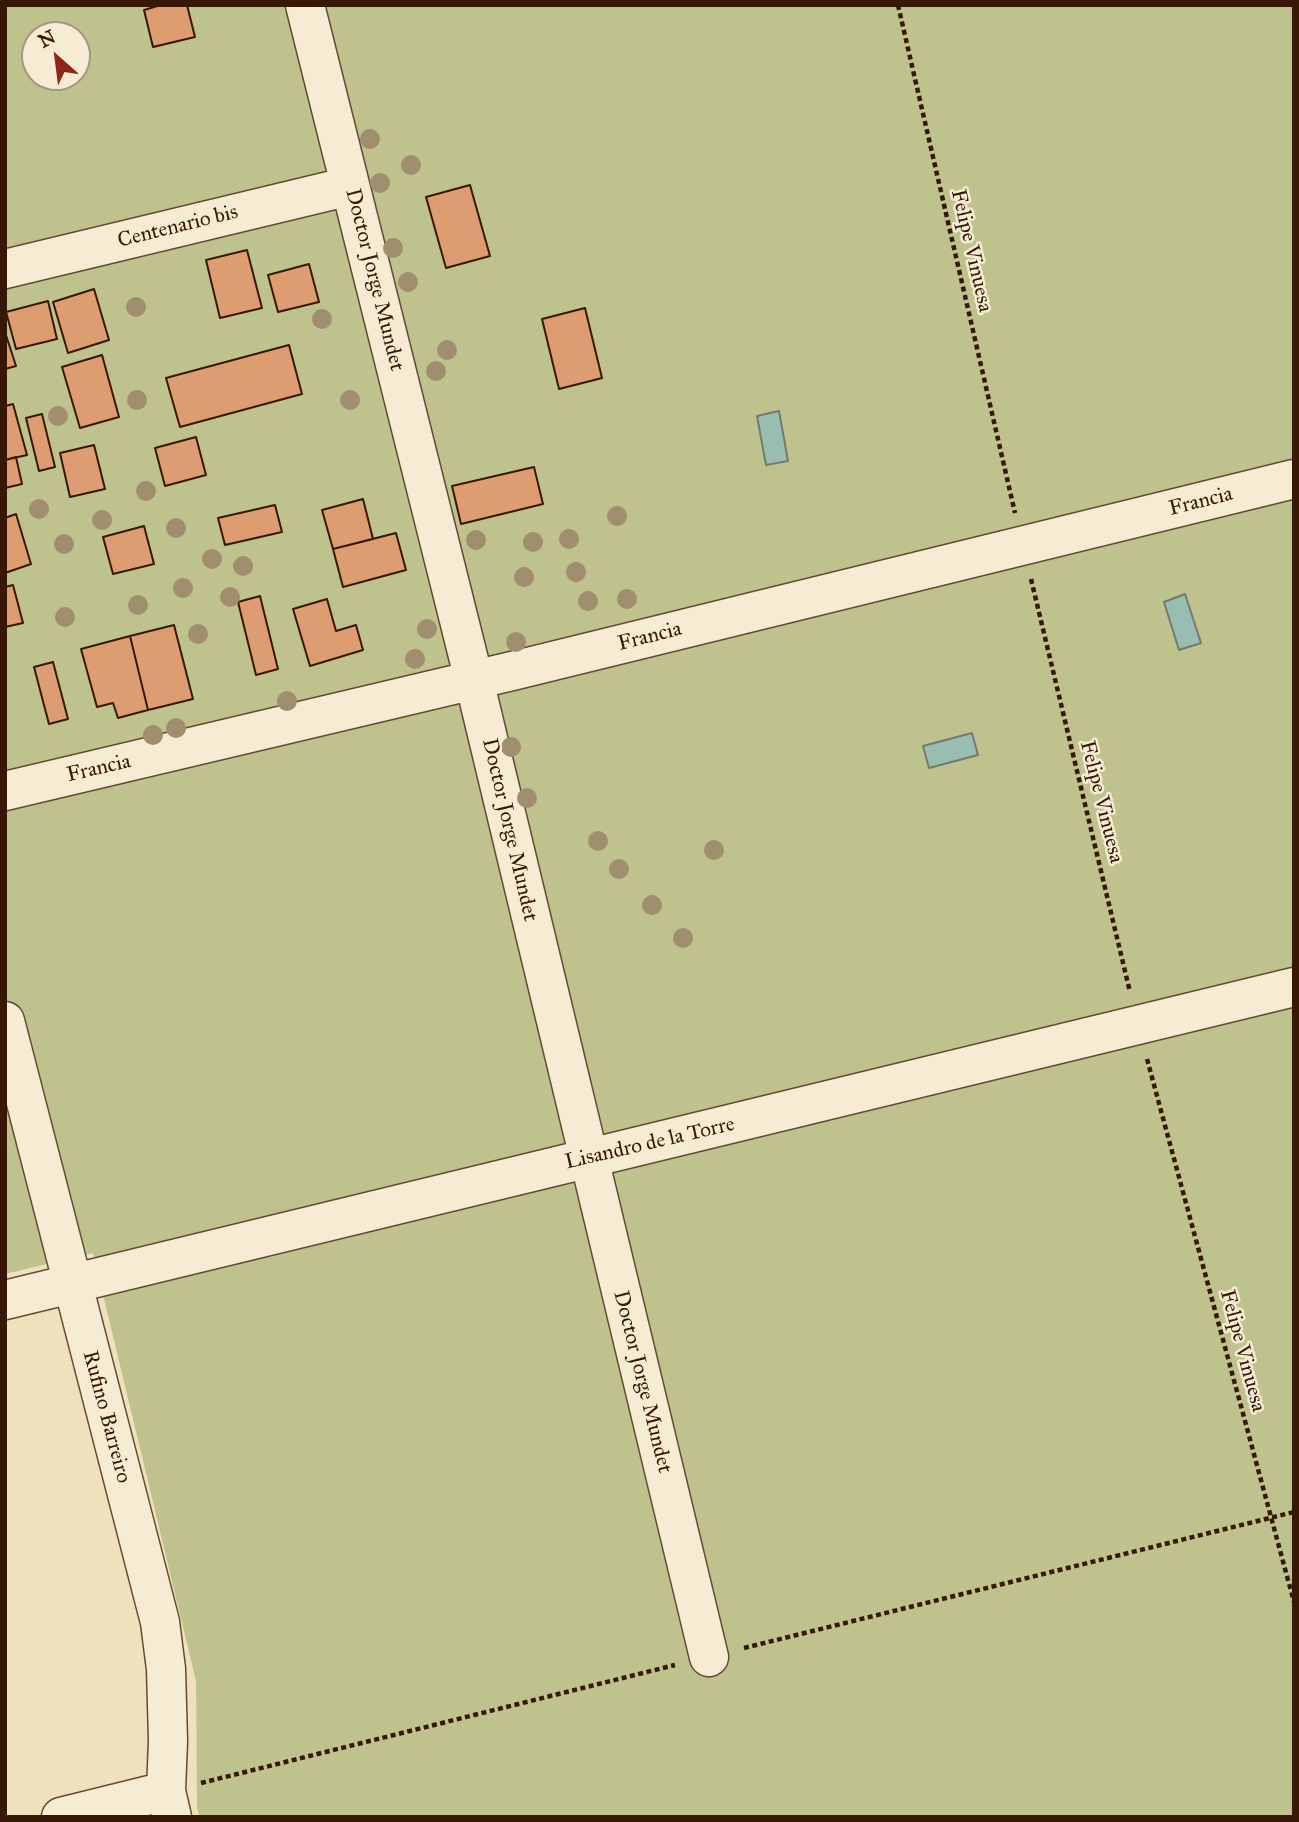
<!DOCTYPE html>
<html>
<head>
<meta charset="utf-8">
<style>
	body { margin:0 }
	#map { position:relative; width:1299px; height:1822px; overflow:hidden; background:#efe1bc; font-family:"IM FELL Great Primer",serif }
	canvas { display:block }
	.frame { position:absolute; inset:0; border:7px solid #371705; pointer-events:none }
	.north { position:absolute; left:21px; top:21px; width:70px; height:70px; box-sizing:border-box; background:#f5ecd3; border:2px solid #a99781; border-radius:50%; rotate:332deg; font-size:19px; font-weight:700; line-height:28px; text-align:center; color:#371705 }
	.north::after { content:''; display:block; margin:auto; width:24px; height:32px; background:#8f2418; clip-path:polygon(50% 0,100% 100%,50% 72%,0 100%) }
</style>
</head>
<body>
<div id="map">
<canvas width="1299" height="1822"></canvas>
<div class="frame"></div>
<div class="north">N</div>
</div>
<script>
const ctx = document.querySelector('canvas').getContext('2d');
ctx.lineJoin = 'round';
function fillPath(path, color) { ctx.fillStyle = color; ctx.fill(path, 'evenodd'); }
const toPath = rows => new Path2D(rows.map(r => 'M' + r).join(''));
function strokePath(path, color, width, dash) { ctx.strokeStyle = color; ctx.lineWidth = width; ctx.lineCap = dash ? 'butt' : 'round'; ctx.setLineDash(dash || []); ctx.stroke(path); }
function write(font, color, halo, rows, align = 'center') {
  ctx.font = font + ' "IM FELL Great Primer",serif'; ctx.lineWidth = 5; ctx.setLineDash([]); ctx.textBaseline = 'middle'; ctx.strokeStyle = halo; ctx.fillStyle = color; for (const [text, x, y, turn = 0] of rows) {
    ctx.save(); ctx.translate(x, y); ctx.rotate((+turn || 0) * Math.PI / 180); ctx.textAlign = isNaN(turn) ? turn : align; if (halo) ctx.strokeText(text, 0, 0); ctx.fillText(text, 0, 0); ctx.restore();
  }
}
const green = toPath([
	[5,5,1294,5,1294,1817,200,1817,197,1808,196,1681,93,1253,5,1274],
	[35,35,77,35,77,77,35,77]
]);
const water = toPath([
	[779,411,788,461,766,465,757,416,779,411],
	[1185,594,1201,643,1179,650,1164,602,1185,594],
	[972,733,978,755,929,768,923,746,972,733]
]);
const building = toPath([
	[161,5,187,5,195,37,153,47,144,10,161,5],
	[470,185,490,256,446,268,426,197,470,185],
	[247,250,262,308,220,318,206,260,247,250],
	[309,264,319,302,278,312,268,275,309,264],
	[94,289,109,340,68,353,53,302,94,289],
	[48,301,57,339,16,349,6,312,48,301],
	[585,308,602,378,559,389,542,319,585,308],
	[5,332,16,366,5,369,5,332],
	[289,345,302,394,180,427,166,378,289,345],
	[102,355,119,417,80,428,62,367,102,355],
	[13,404,27,455,5,460,5,406,13,404],
	[42,414,55,467,39,471,26,418,42,414],
	[196,437,206,475,165,486,155,448,196,437],
	[94,445,105,489,70,497,60,453,94,445],
	[16,457,22,484,5,488,5,460,16,457],
	[534,467,543,504,461,524,452,486,534,467],
	[363,499,373,539,333,549,322,510,363,499],
	[275,505,282,532,225,545,218,518,275,505],
	[16,514,31,564,5,573,5,518,16,514],
	[144,526,154,564,113,574,103,537,144,526],
	[396,533,406,570,343,587,333,549,396,533],
	[13,585,23,623,5,627,5,587,13,585],
	[260,596,278,669,256,675,238,602,260,596],
	[327,599,336,631,356,625,363,650,310,666,293,609,327,599],
	[174,625,193,699,148,710,130,636,174,625],
	[130,636,148,710,118,718,113,703,97,707,81,649,130,636],
	[53,662,68,719,49,724,34,667,53,662]
]);
const path = toPath([
	[898,5,1015,513],
	[1031,579,1130,992],
	[1147,1059,1294,1602],
	[744,1648,1294,1512],
	[201,1783,675,1665]
]);
const minor = toPath([
	[305,5,474,680,709,1657],
	[5,269,350,186],
	[5,791,512,671,1294,479],
	[5,1021,160,1622,166,1669,168,1741,166,1791,172,1817],
	[5,1300,1294,987],
	[61,1817,166,1791]
]);
const trees = [
	[370,139],
	[411,165],
	[380,183],
	[393,248],
	[408,282],
	[136,307],
	[322,319],
	[447,350],
	[436,371],
	[137,400],
	[350,400],
	[58,416],
	[146,491],
	[39,509],
	[617,516],
	[102,520],
	[176,528],
	[569,539],
	[476,540],
	[533,542],
	[64,544],
	[212,559],
	[243,566],
	[576,572],
	[524,577],
	[183,588],
	[230,597],
	[627,599],
	[588,601],
	[138,605],
	[65,617],
	[427,629],
	[198,634],
	[516,642],
	[415,659],
	[287,701],
	[176,728],
	[153,735],
	[511,747],
	[527,798],
	[598,841],
	[714,850],
	[619,869],
	[652,905],
	[683,938]
];
const streetNames = [
	["Centenario bis",178,227,-14],
	["Felipe Vinuesa",971,251,77],
	["Doctor Jorge Mundet",374,280,76],
	["Francia",1201,502,-14],
	["Francia",650,637,-14],
	["Francia",99,769,-13],
	["Felipe Vinuesa",1101,802,76],
	["Doctor Jorge Mundet",509,830,77],
	["Lisandro de la Torre",650,1144,-13],
	["Felipe Vinuesa",1242,1351,75],
	["Doctor Jorge Mundet",642,1382,76],
	["Rufino Barreiro",106,1417,75]
];
fillPath(green, '#bec28d');
fillPath(water, '#9abdb2');
strokePath(water, '#727b6d', 2);
fillPath(building, '#de9d71');
strokePath(building, '#371705', 2);
strokePath(minor, '#654a33', 41);
strokePath(path, '#371705', 4.5, [5, 3.5]);
strokePath(minor, '#f5ecd3', 38);
ctx.fillStyle = '#a08e6e';
for (const [x, y] of trees) { ctx.beginPath(); ctx.arc(x, y, 10, 0, 2 * Math.PI); ctx.fill(); }
write('21px', '#371705', '#f5ecd3', streetNames);
</script>
</body>
</html>
